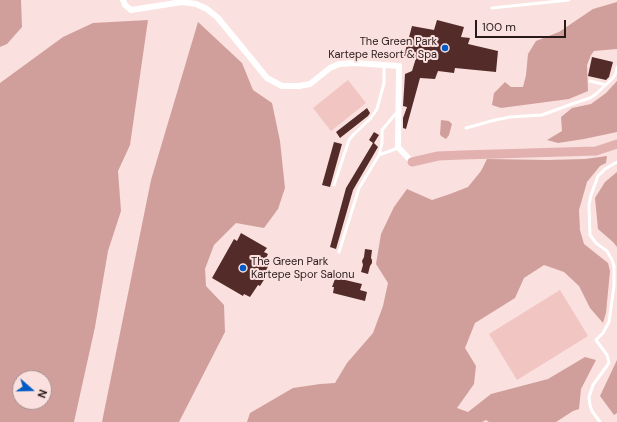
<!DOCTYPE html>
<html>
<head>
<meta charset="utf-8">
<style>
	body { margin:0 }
	#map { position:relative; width:617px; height:422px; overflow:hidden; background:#fae0de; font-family:"DM Sans",sans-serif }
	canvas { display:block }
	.north { position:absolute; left:12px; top:370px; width:40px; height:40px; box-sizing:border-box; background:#fae0de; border:1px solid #a6918f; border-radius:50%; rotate:110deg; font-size:11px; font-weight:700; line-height:16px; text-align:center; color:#291a19 }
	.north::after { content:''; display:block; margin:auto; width:14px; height:18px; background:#005bc4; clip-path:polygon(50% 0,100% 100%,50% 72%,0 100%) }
	.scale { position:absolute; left:475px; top:20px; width:91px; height:18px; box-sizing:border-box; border:2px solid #291a19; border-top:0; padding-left:5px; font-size:12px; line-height:14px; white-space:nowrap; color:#291a19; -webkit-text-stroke:3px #fae0de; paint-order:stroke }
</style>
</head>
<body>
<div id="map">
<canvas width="617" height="422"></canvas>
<div class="north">N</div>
<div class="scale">100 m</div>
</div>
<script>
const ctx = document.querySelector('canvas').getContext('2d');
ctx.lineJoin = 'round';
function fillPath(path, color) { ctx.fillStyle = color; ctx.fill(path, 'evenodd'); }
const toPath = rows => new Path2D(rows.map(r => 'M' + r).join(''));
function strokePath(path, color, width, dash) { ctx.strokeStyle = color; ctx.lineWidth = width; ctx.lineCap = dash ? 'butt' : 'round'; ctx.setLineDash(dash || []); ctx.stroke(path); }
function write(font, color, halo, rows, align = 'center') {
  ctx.font = font + ' "DM Sans",sans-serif'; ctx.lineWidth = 4; ctx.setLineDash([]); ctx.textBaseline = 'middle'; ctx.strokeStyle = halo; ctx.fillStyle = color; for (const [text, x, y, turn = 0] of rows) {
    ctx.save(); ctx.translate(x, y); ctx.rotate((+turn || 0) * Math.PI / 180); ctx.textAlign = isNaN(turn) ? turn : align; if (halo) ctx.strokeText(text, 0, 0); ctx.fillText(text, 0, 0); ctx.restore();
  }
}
const green = toPath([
	[348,80,366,103,331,131,313,108],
	[560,290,588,336,517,380,489,334]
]);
const forest = toPath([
	[0,0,21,0,22,27,7,44,0,47],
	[617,2,617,49,594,51,591,55,587,65,588,91,569,99,501,108,492,105,494,93,505,82,511,87,523,87,526,75,528,54,536,41,559,32,593,9],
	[148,20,130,145,118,171,121,211,108,251,95,327,74,422,0,422,0,83,63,37,93,23],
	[20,378,44,378,44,402,20,402],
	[198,22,242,63,253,90,272,103,280,141,285,188,278,209,264,228,236,223,214,245,205,269,206,286,224,305,225,332,179,422,102,422,151,180],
	[617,81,617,132,584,139,558,143,547,140,562,131,561,117,572,108,591,104,606,93],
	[441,120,449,121,452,124,449,135,446,139,441,136,440,134],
	[607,156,606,163,600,166,587,182,579,210,580,230,584,244,608,263,610,271,606,313,603,323,590,308,579,286,564,272,544,265,524,278,515,298,475,323,465,348,476,366,474,384,457,408,468,412,491,394,548,379,585,357,596,360,581,389,579,409,573,411,556,422,489,422,486,420,482,422,247,422,250,413,293,388,320,384,335,383,347,363,373,333,383,306,388,283,376,264,381,234,394,207,407,189,432,200,450,194,468,187,481,171,487,159,548,160,585,159],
	[617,172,617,247,613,242,598,229,595,198,605,182],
	[617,360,617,413,614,415,600,396]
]);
const building = toPath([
	[437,20,464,27,461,37,470,38,468,44,498,51,496,72,455,68,454,73,438,71,435,79,420,78,406,129,403,128,403,118,407,107,403,106,405,74,412,71,416,58,404,56,412,26,434,30],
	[592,57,613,62,609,77,606,80,588,76],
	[367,108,370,113,368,116,340,138,336,132],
	[374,132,379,135,374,143,378,147,353,190,336,249,330,247,346,188,373,143,369,140],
	[334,142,342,144,330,187,322,185],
	[241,233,267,248,264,252,268,254,266,258,271,261,264,274,267,275,260,286,258,285,250,297,244,294,243,296,212,278,234,239,237,241],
	[365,249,372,250,371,258,372,260,372,263,370,266,368,274,361,272,363,265,362,261,364,257],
	[335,279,340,280,341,279,362,284,360,290,367,292,365,301,333,293,334,287,332,287]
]);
const lane = toPath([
	[492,8,569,0],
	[590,81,606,85],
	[466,128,495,120,510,117,542,115,572,104,590,98,596,94,613,78,616,73,617,67],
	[379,155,382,143,382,130,398,111],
	[334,185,349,140,354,134,370,119,377,109,384,83,384,65],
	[339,252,359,188,379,155,398,148],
	[600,422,592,411,590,405,589,397,593,385,609,363,607,355,596,340,603,333,609,322,614,286,614,266,612,260,607,251,596,243,590,235,589,205,591,195,598,176,605,169,617,162]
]);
const street = toPath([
	[123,0,125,5,131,10,182,2,196,4,207,9,218,18,267,78,282,86,299,86,310,84,330,68,339,64,355,63,399,66,398,147,412,162]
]);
const primary = toPath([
	[412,162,438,156,462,155,596,151,617,144]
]);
const markers = [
	[445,48,4,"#005bc4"],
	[243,268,4,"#005bc4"]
];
const poiNames = [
	["The Green Park",437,42],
	["Kartepe Resort & Spa",437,55],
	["The Green Park",251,262,"left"],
	["Kartepe Spor Salonu",251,275,"left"]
];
fillPath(green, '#f0c5c2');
fillPath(forest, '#d09f9c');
fillPath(building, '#532c2a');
strokePath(lane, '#fff', 3);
strokePath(street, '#fff', 6);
strokePath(primary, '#e2b0ae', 9);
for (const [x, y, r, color] of markers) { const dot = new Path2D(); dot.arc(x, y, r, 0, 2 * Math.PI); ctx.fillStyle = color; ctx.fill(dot); strokePath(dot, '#fae0de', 1.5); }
write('11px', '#291a19', '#fae0de', poiNames, 'right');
</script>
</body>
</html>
